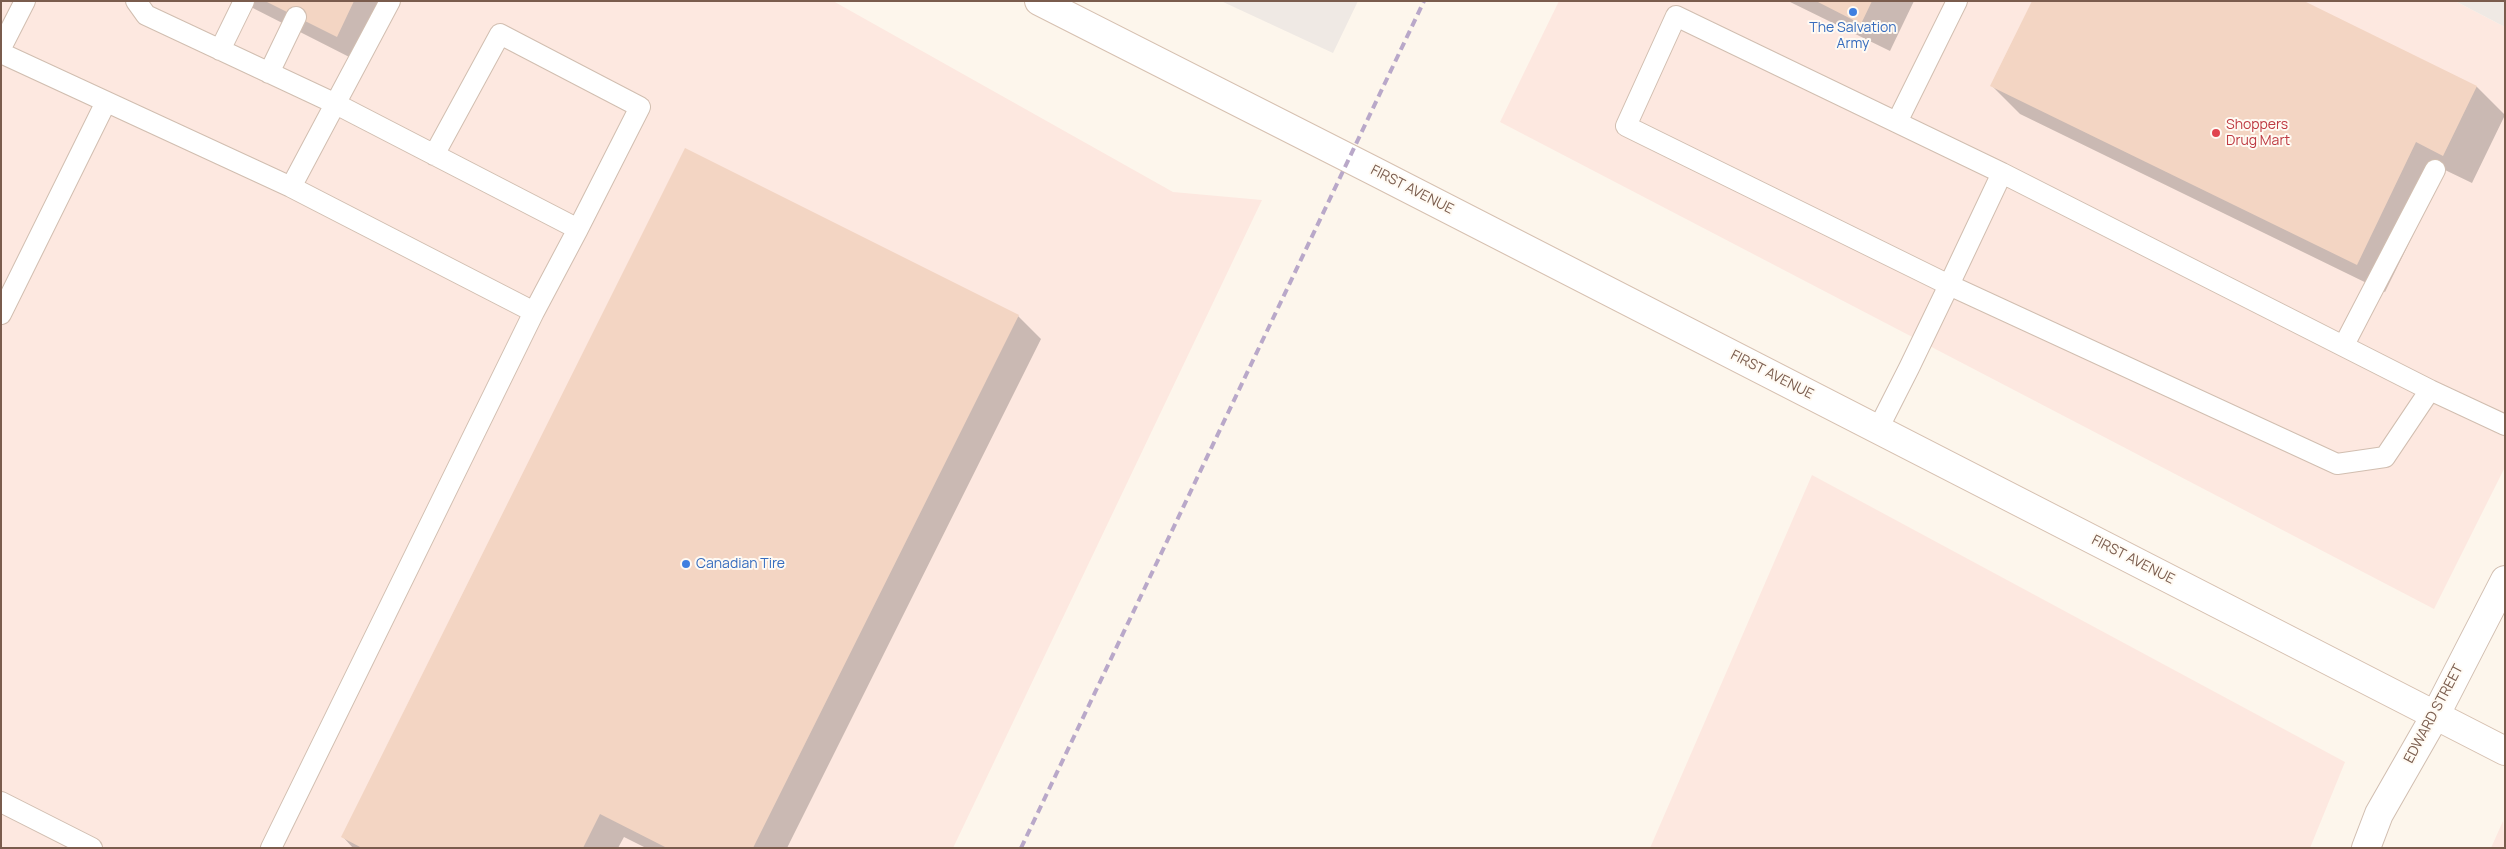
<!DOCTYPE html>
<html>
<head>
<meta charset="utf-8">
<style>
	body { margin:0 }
	#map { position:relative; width:2506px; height:849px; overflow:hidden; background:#fdf6ec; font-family:Manrope,sans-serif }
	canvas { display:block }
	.frame { position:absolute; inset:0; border:2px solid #7a5c4d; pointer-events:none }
</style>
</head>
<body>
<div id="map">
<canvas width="2506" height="849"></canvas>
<div class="frame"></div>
</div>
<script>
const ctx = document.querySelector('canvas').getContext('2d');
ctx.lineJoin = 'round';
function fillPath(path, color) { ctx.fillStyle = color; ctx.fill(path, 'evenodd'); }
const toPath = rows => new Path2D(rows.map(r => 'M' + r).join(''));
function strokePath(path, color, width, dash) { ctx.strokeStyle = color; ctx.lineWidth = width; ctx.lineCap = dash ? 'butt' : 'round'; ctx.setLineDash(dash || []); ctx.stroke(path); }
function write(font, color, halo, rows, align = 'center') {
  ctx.font = font + ' Manrope,sans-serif'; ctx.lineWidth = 4; ctx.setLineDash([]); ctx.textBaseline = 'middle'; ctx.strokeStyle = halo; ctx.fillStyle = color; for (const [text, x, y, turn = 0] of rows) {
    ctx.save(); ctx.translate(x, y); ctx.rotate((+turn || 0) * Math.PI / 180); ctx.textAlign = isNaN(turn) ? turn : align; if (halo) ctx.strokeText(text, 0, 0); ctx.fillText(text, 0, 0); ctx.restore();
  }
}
const commercial = toPath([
	[1,1,833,1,1173,192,1262,200,953,848,1,848],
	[1559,1,2455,1,2505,27,2505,467,2434,609,1500,122],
	[1812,475,2345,762,2310,848,1650,848],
	[2503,821,2505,848,2491,848]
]);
const industrial = toPath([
	[1221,1,1358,1,1333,53],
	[2455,1,2505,1,2505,27]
]);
const shadow = toPath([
	[239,1,397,1,365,65],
	[1788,1,1914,1,1890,51],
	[2301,1,2477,87,2505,115,2472,183,2445,170,2385,292,2020,114,1992,86],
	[1018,316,1041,339,787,848,646,848,624,837,618,848,353,848,343,837]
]);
const building = toPath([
	[265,1,354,1,337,37],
	[1816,1,1872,1,1861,24],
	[2032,1,2304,1,2477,86,2443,156,2416,142,2357,265,1990,86],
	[685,148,1019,315,753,848,667,848,600,814,583,848,362,848,341,837]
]);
const service = toPath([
	[136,1,146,15,336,104,578,229,534,312],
	[1,48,25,1],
	[220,50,244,1],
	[1,53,291,187,390,1],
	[269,73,296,17],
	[1897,122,1957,1],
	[434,155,500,34,640,107,578,229],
	[2002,173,2430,390],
	[1,314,106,102],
	[2344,345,2435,170],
	[1878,429,1909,368,1949,285,2002,173,1676,16,1626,126,1949,285,2337,464,2385,457,2430,390,2505,425],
	[1,802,92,848],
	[271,848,534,312,291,187]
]);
const minor = toPath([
	[2435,716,2505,580]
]);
const tertiary = toPath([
	[2366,848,2379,814,2435,716]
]);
const secondary = toPath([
	[1039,1,1374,171,2505,751]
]);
const rail = toPath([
	[1021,848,1424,1]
]);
const markers = [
	[1853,12,5,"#3f7fe0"],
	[2216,133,5,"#e0444e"],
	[686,564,5,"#3f7fe0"]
];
const shopNames = [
	["The Salvation",1853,28],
	["Army",1853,44],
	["Canadian Tire",696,564,"left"]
];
const healthNames = [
	["Shoppers",2226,125],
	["Drug Mart",2226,141]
];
const streetNames = [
	["FIRST AVENUE",1412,190,27],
	["FIRST AVENUE",1772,375,27],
	["FIRST AVENUE",2133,560,27],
	["EDWARD STREET",2434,714,-62]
];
fillPath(commercial, '#fde8e0');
fillPath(industrial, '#efe9e4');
fillPath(shadow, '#0003');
fillPath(building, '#f3d5c3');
strokePath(service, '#d1beb0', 22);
strokePath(minor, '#d1beb0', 30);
strokePath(tertiary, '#d1beb0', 30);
strokePath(secondary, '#d6c0b0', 30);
strokePath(service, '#fff', 20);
strokePath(minor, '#fff', 28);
strokePath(tertiary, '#fff', 28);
strokePath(secondary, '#fff', 28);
strokePath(rail, '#b9a8c9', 4, [8, 5]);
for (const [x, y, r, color] of markers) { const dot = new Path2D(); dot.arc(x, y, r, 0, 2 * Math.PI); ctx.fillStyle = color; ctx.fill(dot); strokePath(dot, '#fffaf3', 2); }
write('14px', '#366cbe', '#fffaf3', shopNames);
write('14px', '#be3a42', '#fffaf3', healthNames, 'left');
write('14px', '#7a5c4d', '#fffaf3', streetNames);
</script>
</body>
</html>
